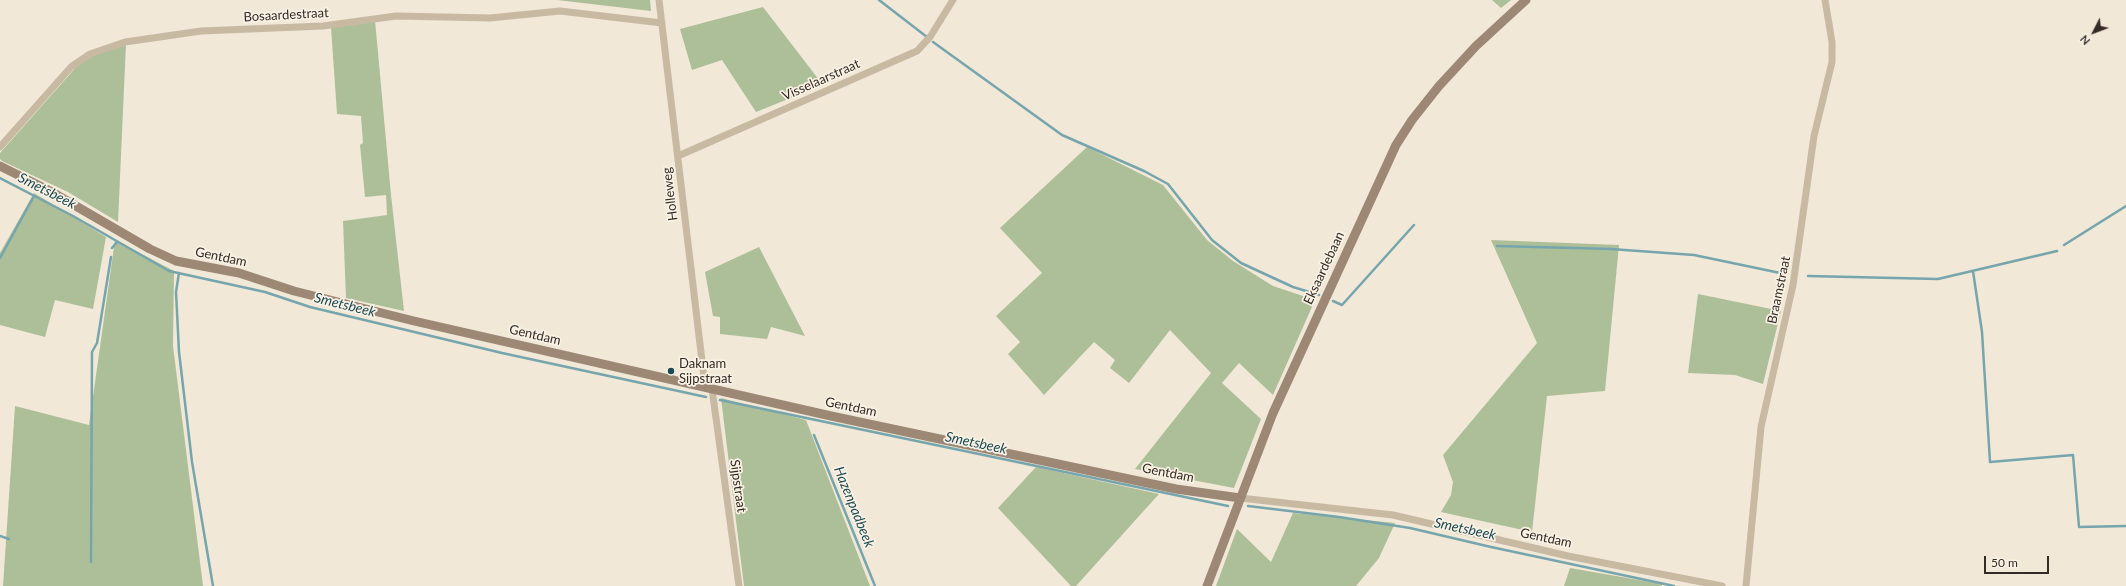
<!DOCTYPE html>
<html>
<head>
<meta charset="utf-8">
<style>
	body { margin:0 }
	#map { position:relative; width:2126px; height:586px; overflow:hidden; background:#f1e8d7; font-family:Lato,sans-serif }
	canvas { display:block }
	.north { position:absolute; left:2074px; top:12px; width:40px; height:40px; -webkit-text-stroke:3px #f9f1e3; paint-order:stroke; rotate:228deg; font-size:11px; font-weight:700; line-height:16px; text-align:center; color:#332b25 }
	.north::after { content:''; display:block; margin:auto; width:14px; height:18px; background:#332b25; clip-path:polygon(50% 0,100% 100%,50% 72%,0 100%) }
	.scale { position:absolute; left:1984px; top:556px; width:65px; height:18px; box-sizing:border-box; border:2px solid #332b25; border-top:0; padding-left:5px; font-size:12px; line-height:14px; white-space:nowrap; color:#332b25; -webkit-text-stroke:3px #f9f1e3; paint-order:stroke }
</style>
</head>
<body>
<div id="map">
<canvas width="2126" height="586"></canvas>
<div class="north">N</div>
<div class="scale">50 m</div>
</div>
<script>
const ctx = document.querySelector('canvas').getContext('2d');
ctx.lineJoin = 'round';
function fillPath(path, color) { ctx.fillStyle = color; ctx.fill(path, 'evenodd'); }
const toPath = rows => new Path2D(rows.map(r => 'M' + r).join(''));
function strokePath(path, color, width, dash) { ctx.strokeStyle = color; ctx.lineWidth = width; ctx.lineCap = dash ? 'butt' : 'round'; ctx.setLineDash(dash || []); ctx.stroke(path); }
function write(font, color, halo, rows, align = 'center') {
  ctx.font = font + ' Lato,sans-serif'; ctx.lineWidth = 3.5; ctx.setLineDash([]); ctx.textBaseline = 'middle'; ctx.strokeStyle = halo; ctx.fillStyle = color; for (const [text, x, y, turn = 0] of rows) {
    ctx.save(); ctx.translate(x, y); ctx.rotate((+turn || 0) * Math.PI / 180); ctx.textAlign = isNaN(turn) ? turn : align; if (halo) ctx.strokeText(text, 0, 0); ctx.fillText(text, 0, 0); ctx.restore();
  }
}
const green = toPath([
	[557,0,650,0,651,11],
	[1492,0,1511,0,1501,8],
	[763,7,823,85,756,112,722,60,692,70,680,29],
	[375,20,391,195,404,311,346,298,343,221,387,215,386,195,365,197,360,145,363,143,361,116,337,114,331,27],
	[126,44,118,222,68,192,2,161,0,159,0,153,78,65,97,53],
	[1087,147,1163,185,1207,240,1233,261,1273,286,1315,300,1273,395,1239,363,1222,383,1261,419,1234,488,1135,469,1211,373,1170,330,1129,383,1110,368,1115,360,1094,342,1044,395,1008,354,1020,342,996,316,1042,273,1000,228],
	[34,193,106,237,93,309,55,300,45,337,0,325,0,253],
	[115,240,174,271,173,346,203,586,3,586,15,406,89,425],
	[1491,240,1619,245,1605,391,1547,396,1532,532,1441,512,1451,495,1453,482,1443,455,1537,343],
	[759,247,805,336,771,327,767,339,720,334,720,317,713,316,705,272],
	[1698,294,1781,311,1763,384,1735,375,1688,373],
	[721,398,806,420,870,586,744,586],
	[1036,467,1159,494,1076,586,1071,586,998,508],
	[1293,513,1395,523,1379,558,1356,586,1216,586,1237,529,1271,562],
	[1570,568,1662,584,1662,586,1564,586]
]);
const stream = toPath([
	[879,0,927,37],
	[933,42,1062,135,1144,171,1168,184,1212,240,1241,263,1293,287,1319,295],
	[0,178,73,216,169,271,265,292,310,307,502,353,706,397],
	[2064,245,2126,206],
	[1497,246,1611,249,1694,255,1785,274],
	[112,248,117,242],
	[0,258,34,196],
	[1973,271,1982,332,1990,462,2073,455,2079,527,2126,526],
	[179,273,176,292,179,352,192,462,213,586],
	[1808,276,1938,279,2057,251],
	[1333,301,1342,305,1414,225],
	[720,400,1228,506],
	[814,435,875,586],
	[1248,506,1339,517,1410,528,1491,547,1674,586],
	[0,536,9,539],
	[91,562,92,352,97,343,111,257]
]);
const street = toPath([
	[659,0,705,386],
	[0,147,71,67,90,54,125,42,201,31,323,26,396,16,490,18,560,11,662,23],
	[678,156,917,51,930,37,953,0],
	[712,389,739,586],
	[1240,498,1393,515,1568,556,1722,586],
	[1746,586,1761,427,1793,285,1814,136,1832,62,1832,42,1825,0]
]);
const secondary = toPath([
	[0,166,50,191,150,249,176,261,239,273,294,291,414,321,831,416,1176,489,1240,498],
	[1207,586,1273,413,1396,145,1412,120,1439,86,1476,46,1526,0]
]);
const markers = [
	[671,371,4,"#1b4a54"]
];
const streetNames = [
	["Bosaardestraat",286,15,-3],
	["Visselaarstraat",821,80,-24],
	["Holleweg",670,194,-97],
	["Gentdam",221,257,12],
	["Eksaardebaan",1324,268,-65],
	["Braamstraat",1779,290,-78],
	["Gentdam",535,335,13],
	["Gentdam",851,407,12],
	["Gentdam",1168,473,11],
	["Sijpstraat",738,486,82],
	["Gentdam",1546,538,12]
];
const poiNames = [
	["Daknam",679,364],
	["Sijpstraat",679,379]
];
const waterNames = [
	["Smetsbeek",47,191,27],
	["Smetsbeek",345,305,14],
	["Smetsbeek",976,443,12],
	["Hazenpadbeek",854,507,68],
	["Smetsbeek",1465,529,12]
];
fillPath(green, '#adbf98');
strokePath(stream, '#76a5ad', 2.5);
strokePath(street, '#c8b9a3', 7);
strokePath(secondary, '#9c8875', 9);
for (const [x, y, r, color] of markers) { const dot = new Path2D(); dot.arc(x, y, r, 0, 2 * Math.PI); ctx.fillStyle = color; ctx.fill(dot); strokePath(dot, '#f9f1e3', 1.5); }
write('13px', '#332b25', '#f9f1e3', streetNames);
write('13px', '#332b25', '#f9f1e3', poiNames, 'left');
write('italic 14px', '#1b4a54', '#f9f1e3', waterNames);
</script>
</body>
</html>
